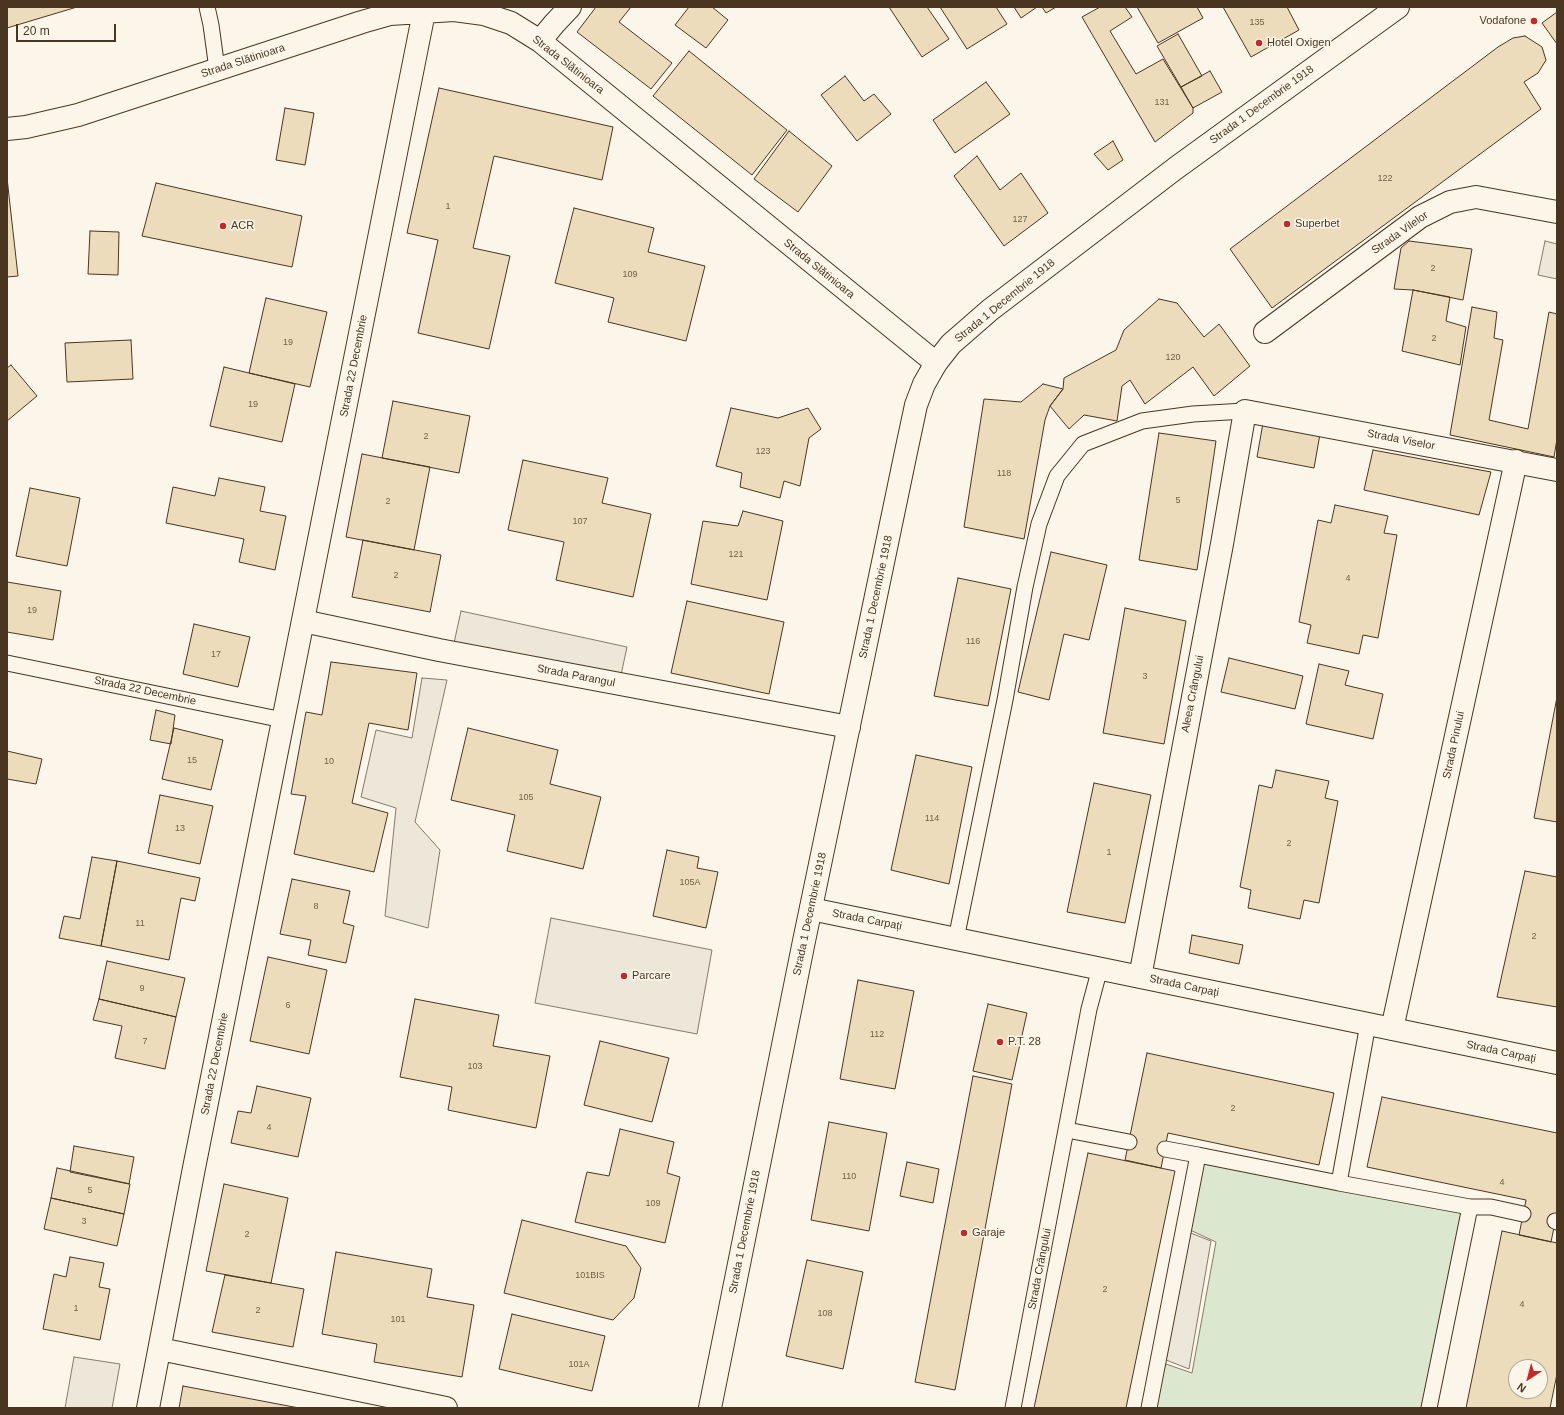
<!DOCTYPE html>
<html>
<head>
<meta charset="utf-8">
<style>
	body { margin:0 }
	#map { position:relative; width:1564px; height:1415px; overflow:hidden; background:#fbf6e9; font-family:Helvetica,sans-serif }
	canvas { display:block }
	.frame { position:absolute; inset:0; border:8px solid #4a3520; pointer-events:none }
	.north { position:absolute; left:1508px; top:1359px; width:40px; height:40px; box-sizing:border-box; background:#fbf6e9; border:1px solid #b4a999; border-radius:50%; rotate:216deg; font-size:11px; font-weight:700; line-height:16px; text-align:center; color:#4a3520 }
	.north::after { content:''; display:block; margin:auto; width:14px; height:18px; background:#c62828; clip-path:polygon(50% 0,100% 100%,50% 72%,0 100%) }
	.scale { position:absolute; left:16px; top:24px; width:100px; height:18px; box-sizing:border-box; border:2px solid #4a3520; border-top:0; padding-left:5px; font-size:12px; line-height:14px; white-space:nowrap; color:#4a3520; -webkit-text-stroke:3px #fbf6e9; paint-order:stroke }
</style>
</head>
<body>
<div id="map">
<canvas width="1564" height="1415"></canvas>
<div class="frame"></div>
<div class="north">N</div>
<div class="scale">20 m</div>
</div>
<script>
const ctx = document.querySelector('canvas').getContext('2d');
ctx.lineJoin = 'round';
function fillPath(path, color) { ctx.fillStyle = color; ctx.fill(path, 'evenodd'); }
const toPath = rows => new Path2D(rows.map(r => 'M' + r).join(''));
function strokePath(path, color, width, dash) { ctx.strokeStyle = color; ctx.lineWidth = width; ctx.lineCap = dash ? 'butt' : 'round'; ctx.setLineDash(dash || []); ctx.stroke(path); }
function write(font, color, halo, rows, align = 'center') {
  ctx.font = font + ' Helvetica,sans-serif'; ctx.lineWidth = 3; ctx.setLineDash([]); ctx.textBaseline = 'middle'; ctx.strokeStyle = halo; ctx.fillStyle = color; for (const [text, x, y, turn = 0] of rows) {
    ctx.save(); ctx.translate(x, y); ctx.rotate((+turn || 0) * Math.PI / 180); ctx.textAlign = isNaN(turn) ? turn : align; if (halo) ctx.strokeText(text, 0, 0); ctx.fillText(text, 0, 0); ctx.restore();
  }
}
const green = toPath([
	[1200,1163,1463,1212,1424,1408,1154,1408,1163,1363,1192,1373,1216,1242,1190,1230,1200,1163]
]);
const parking = toPath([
	[1545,241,1557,244,1557,279,1538,275,1545,241],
	[461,611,627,647,621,675,454,643,461,611],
	[422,678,447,680,415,822,440,850,428,928,385,916,396,808,361,797,376,730,412,738,422,678],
	[551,918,712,950,697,1034,535,1003,551,918],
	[1188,1232,1211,1241,1189,1369,1166,1360,1188,1232],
	[74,1357,120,1364,112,1408,65,1408,74,1357]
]);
const building = toPath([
	[7,7,77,7,7,28,7,7],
	[596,7,631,7,619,22,672,63,651,89,577,32,596,7],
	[689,7,712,7,728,20,706,48,675,25,689,7],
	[889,7,927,7,949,39,922,57,889,7],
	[940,7,996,7,1007,24,967,49,940,7],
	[1014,7,1037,7,1021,18,1014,7],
	[1042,7,1056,7,1046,13,1042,7],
	[1100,7,1125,7,1132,17,1110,31,1136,74,1163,59,1193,108,1193,113,1155,142,1082,17,1100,7],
	[1137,7,1197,7,1203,18,1158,43,1137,7],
	[1223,7,1287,7,1299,30,1251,57,1223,7],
	[1557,12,1557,44,1542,23,1557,12],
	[1178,34,1202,76,1181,87,1157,46,1178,34],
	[1525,36,1542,47,1546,60,1538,73,1524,82,1541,109,1272,308,1230,249,1498,47,1513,38,1525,36],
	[689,51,787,130,752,175,653,96,689,51],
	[1210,71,1222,92,1193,108,1181,87,1210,71],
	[845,76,864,101,874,94,891,114,857,141,821,95,845,76],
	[986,82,1010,114,955,153,933,120,986,82],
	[439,88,613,127,602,180,494,156,473,248,510,256,489,349,418,333,438,240,407,233,439,88],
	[285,108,314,113,305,165,276,160,285,108],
	[789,131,832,166,798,212,754,179,789,131],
	[1113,141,1123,160,1108,170,1094,154,1113,141],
	[977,156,1000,190,1021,173,1048,213,1004,246,954,176,977,156],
	[7,178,18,276,7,277,7,178],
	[156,183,302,216,292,267,142,236,156,183],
	[574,208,654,228,648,252,705,266,686,341,608,322,614,298,555,283,574,208],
	[90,231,119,232,118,275,88,274,90,231],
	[1409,241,1472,249,1463,300,1413,290,1394,289,1401,248,1409,241],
	[1413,290,1450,297,1446,321,1466,327,1460,365,1402,351,1413,290],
	[266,298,327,312,310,387,249,373,266,298],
	[1159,299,1177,303,1204,337,1219,324,1250,366,1214,396,1193,367,1145,404,1130,380,1122,386,1117,421,1084,415,1069,429,1050,406,1063,389,1064,378,1116,350,1124,330,1159,299],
	[1472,307,1497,312,1494,338,1503,340,1489,420,1528,429,1549,312,1557,314,1557,439,1554,457,1450,435,1472,307],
	[131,340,133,379,67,382,65,343,131,340],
	[11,365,37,396,7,421,7,368,11,365],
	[224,367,295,384,282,442,210,426,224,367],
	[1043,384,1063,389,1050,406,1045,420,1024,539,964,527,984,399,1021,402,1043,384],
	[393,401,470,416,459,473,382,458,393,401],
	[731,408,778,418,808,408,821,429,809,438,800,486,784,481,780,498,740,487,742,473,716,466,731,408],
	[1263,423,1320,434,1314,468,1257,457,1263,423],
	[1159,433,1216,441,1197,570,1139,560,1159,433],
	[1373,450,1491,472,1479,515,1364,490,1373,450],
	[362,454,430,467,414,550,346,537,362,454],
	[523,460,608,478,602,503,651,514,633,597,556,580,564,542,508,530,523,460],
	[219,478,265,487,260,511,286,516,275,570,239,562,244,539,166,523,173,487,215,496,219,478],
	[30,488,80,498,67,566,16,556,30,488],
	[1335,505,1388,516,1384,533,1397,535,1378,638,1363,635,1359,654,1307,643,1311,625,1299,622,1318,520,1331,523,1335,505],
	[743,511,783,521,767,600,691,584,703,521,738,526,743,511],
	[363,540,441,555,430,612,352,597,363,540],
	[1051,552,1107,565,1089,640,1064,634,1049,700,1018,692,1051,552],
	[958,578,1011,589,988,706,934,696,958,578],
	[7,582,61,591,53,640,7,632,7,582],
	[687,601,784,622,769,694,671,673,687,601],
	[1125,608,1186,621,1164,744,1103,733,1125,608],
	[194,624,250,637,238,687,183,674,194,624],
	[1229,658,1303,676,1295,709,1221,692,1229,658],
	[331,662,417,673,408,730,369,723,352,803,388,813,374,872,294,854,306,796,291,794,306,712,322,715,331,662],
	[1319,664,1349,671,1345,685,1383,694,1373,739,1306,724,1319,664],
	[1557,697,1557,822,1534,818,1557,697],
	[156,710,175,715,171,744,150,740,156,710],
	[174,728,223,740,211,790,162,779,174,728],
	[468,728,558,750,550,784,601,797,583,869,507,851,515,815,451,800,468,728],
	[7,751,42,759,36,784,7,779,7,751],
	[916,755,972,767,949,884,891,870,916,755],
	[1276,770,1329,781,1325,798,1338,801,1319,903,1304,900,1300,919,1248,908,1251,890,1240,887,1259,785,1272,788,1276,770],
	[1094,783,1151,795,1125,923,1067,912,1094,783],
	[160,795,213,806,200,864,148,853,160,795],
	[667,850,699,857,697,868,718,872,706,928,653,916,667,850],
	[92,857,117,861,101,946,59,938,64,916,80,919,92,857],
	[117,861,200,878,195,901,181,898,169,960,101,946,117,861],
	[1525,871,1557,877,1557,1007,1497,997,1525,871],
	[292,879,350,891,343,923,354,926,346,963,308,955,311,940,280,934,292,879],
	[1192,935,1243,945,1239,964,1189,953,1192,935],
	[268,957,327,970,309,1054,250,1041,268,957],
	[107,961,185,978,176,1017,99,999,107,961],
	[858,980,914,991,895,1089,840,1079,858,980],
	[99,999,176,1017,165,1069,115,1058,122,1026,93,1020,99,999],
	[415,999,499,1015,493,1046,550,1056,536,1128,448,1110,452,1087,400,1077,415,999],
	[988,1004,1027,1013,1012,1080,973,1071,988,1004],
	[600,1041,669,1058,652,1122,584,1105,600,1041],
	[1147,1053,1334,1093,1319,1165,1168,1133,1161,1168,1125,1160,1147,1053],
	[973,1076,1012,1084,955,1390,915,1382,973,1076],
	[257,1086,311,1098,298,1157,231,1143,238,1111,251,1113,257,1086],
	[1382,1097,1557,1133,1557,1213,1551,1242,1519,1235,1526,1200,1367,1167,1382,1097],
	[829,1122,887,1133,869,1231,811,1220,829,1122],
	[620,1129,674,1142,667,1173,680,1177,665,1243,575,1222,587,1172,609,1176,620,1129],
	[74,1146,134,1157,129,1184,70,1172,74,1146],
	[1088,1153,1175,1171,1126,1408,1034,1408,1088,1153],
	[907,1162,939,1169,933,1203,900,1196,907,1162],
	[57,1168,130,1184,124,1214,51,1198,57,1168],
	[224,1184,288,1198,271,1283,206,1271,224,1184],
	[51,1198,124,1214,117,1246,44,1229,51,1198],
	[522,1220,626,1246,641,1268,634,1298,613,1320,504,1293,522,1220],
	[1502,1231,1557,1243,1557,1374,1550,1408,1466,1408,1502,1231],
	[1516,1367,1540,1367,1540,1391,1516,1391,1516,1367],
	[336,1252,432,1269,427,1297,474,1305,462,1377,374,1362,377,1344,322,1334,336,1252],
	[70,1257,104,1263,99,1287,110,1289,100,1340,43,1329,54,1274,66,1277,70,1257],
	[807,1260,863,1272,843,1369,786,1356,807,1260],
	[225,1275,304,1289,293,1347,212,1332,225,1275],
	[512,1314,605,1336,592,1391,499,1369,512,1314],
	[183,1386,299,1408,179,1408,183,1386]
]);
const service = toPath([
	[207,7,211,25,217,69],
	[7,663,283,720],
	[956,939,1005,700,1025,587,1039,524,1057,476,1083,444,1142,421,1193,414,1245,411],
	[1368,1024,1339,1183,1470,1207,1429,1408],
	[1067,1130,1129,1142],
	[1165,1149,1198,1155],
	[1470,1207,1491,1207,1523,1214],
	[1555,1221,1557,1222],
	[1013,1408,1089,1009,1100,968],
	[1149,1408,1198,1155,1339,1183]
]);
const minor = toPath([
	[540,41,554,24,570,7],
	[7,129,26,127,78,115,362,22,390,14,454,10,484,14,511,23,540,41,936,363],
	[1265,332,1420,217,1450,202,1476,197,1557,212],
	[303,621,439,650,849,727],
	[811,909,1557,1063],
	[1140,977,1222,544,1245,411,1557,470],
	[1392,1029,1516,461],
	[160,1349,446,1408],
	[148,1408,194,1168,424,12]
]);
const secondary = toPath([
	[710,1408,804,941,906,452,916,405,924,384,936,363,951,344,990,310,1176,168,1398,7]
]);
const markers = [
	[1534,21,4,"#c62828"],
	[1259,43,4,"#c62828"],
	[1287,224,4,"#c62828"],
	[223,226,4,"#c62828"],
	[624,976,4,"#c62828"],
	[1000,1042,4,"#c62828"],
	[964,1233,4,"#c62828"]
];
const numberNames = [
	["135",1257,23],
	["131",1162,103],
	["122",1385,179],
	["1",448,207],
	["127",1020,220],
	["2",1433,269],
	["109",630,275],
	["2",1434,339],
	["19",288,343],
	["120",1173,358],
	["19",253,405],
	["2",426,437],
	["123",763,452],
	["118",1004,474],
	["5",1178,501],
	["2",388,502],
	["107",580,522],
	["121",736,555],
	["2",396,576],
	["4",1348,579],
	["19",32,611],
	["116",973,642],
	["17",216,655],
	["3",1145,677],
	["15",192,761],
	["10",329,762],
	["105",526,798],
	["114",932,819],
	["13",180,829],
	["2",1289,844],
	["1",1109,853],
	["105A",690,883],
	["8",316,907],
	["11",140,924],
	["2",1534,937],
	["9",142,989],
	["6",288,1006],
	["112",877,1035],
	["7",145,1042],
	["103",475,1067],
	["2",1233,1109],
	["4",269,1128],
	["110",849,1177],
	["4",1502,1183],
	["5",90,1191],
	["109",653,1204],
	["3",84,1222],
	["2",247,1235],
	["101BIS",590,1276],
	["2",1105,1290],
	["4",1522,1305],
	["1",76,1309],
	["2",258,1311],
	["108",825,1314],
	["101",398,1320],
	["101A",579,1365]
];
const poiNames = [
	["Vodafone",1526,21,"right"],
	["Hotel Oxigen",1267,43],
	["Superbet",1295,224],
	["ACR",231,226],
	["Parcare",632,976],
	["P.T. 28",1008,1042],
	["Garaje",972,1233]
];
const streetNames = [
	["Strada Slătinioara",243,61,-18],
	["Strada Slătinioara",568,65,38],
	["Strada 1 Decembrie 1918",1262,105,-36],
	["Strada Vilelor",1400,233,-35],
	["Strada Slătinioara",819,269,39],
	["Strada 1 Decembrie 1918",1005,301,-39],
	["Strada 22 Decembrie",354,366,-79],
	["Strada Viselor",1401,440,11],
	["Strada 1 Decembrie 1918",876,597,-78],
	["Strada Parangul",576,676,11],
	["Strada 22 Decembrie",145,691,12],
	["Aleea Crângului",1193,694,-79],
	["Strada Pinului",1454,745,-78],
	["Strada 1 Decembrie 1918",810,914,-78],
	["Strada Carpați",867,920,11],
	["Strada Carpați",1184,986,12],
	["Strada Carpați",1501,1052,12],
	["Strada 22 Decembrie",215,1064,-79],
	["Strada 1 Decembrie 1918",745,1232,-79],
	["Strada Crângului",1040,1269,-79]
];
fillPath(green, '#dce7d0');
strokePath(green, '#887966', 1);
fillPath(parking, '#ede7d9');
strokePath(parking, '#887966', 1);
fillPath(building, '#ecdcbc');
strokePath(building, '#4a3520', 1);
strokePath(service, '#4a3520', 17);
strokePath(minor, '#4a3520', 24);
strokePath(secondary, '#4a3520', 24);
strokePath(service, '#fbf6e9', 15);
strokePath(minor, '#fbf6e9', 22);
strokePath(secondary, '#fbf6e9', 22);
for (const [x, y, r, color] of markers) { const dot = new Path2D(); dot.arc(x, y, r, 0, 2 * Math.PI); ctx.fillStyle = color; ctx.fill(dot); strokePath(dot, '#fbf6e9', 1.5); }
write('9px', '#725f47', null, numberNames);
write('11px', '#4a3520', '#fbf6e9', poiNames, 'left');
write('11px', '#4a3520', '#fbf6e9', streetNames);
</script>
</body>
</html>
